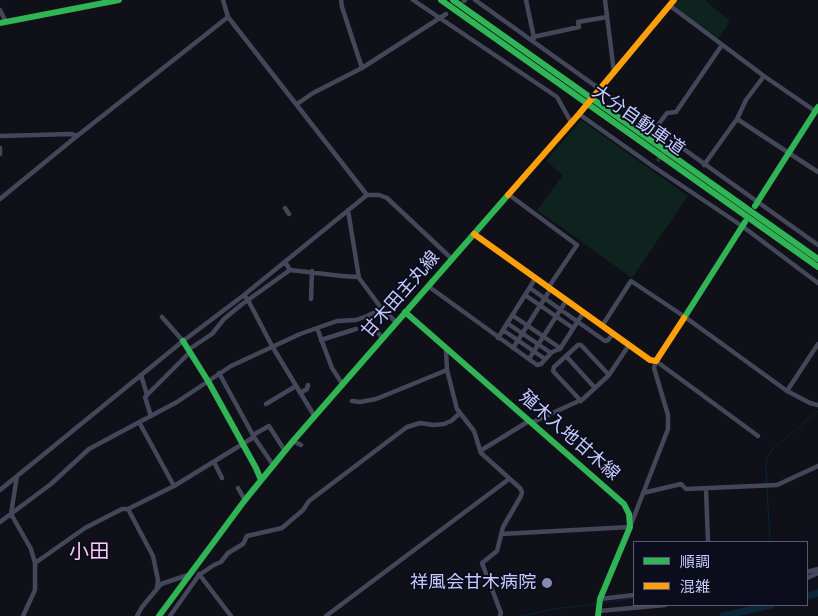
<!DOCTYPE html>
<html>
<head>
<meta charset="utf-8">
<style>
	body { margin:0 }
	#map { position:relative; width:818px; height:616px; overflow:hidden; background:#0f1018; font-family:Signika,"Noto Sans JP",sans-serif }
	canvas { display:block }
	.legend { position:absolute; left:633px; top:541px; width:175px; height:65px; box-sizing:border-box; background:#0b0c1c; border:1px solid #565977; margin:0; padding:6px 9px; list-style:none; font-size:15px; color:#c6ccff }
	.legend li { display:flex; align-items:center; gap:10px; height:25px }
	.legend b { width:25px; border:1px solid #565977 }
</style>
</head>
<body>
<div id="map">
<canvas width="818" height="616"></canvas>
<ul class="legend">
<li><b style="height:6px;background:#30b455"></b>順調</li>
<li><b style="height:6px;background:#ff9f0a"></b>混雑</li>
</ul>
</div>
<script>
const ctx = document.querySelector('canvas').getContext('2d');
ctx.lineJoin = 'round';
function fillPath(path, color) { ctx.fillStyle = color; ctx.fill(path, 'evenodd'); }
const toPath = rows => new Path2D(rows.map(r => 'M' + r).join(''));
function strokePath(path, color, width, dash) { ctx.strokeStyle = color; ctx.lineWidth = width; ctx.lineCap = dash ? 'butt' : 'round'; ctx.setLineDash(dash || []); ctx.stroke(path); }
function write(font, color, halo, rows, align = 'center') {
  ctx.font = font + ' Signika,"Noto Sans JP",sans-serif'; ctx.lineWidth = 4; ctx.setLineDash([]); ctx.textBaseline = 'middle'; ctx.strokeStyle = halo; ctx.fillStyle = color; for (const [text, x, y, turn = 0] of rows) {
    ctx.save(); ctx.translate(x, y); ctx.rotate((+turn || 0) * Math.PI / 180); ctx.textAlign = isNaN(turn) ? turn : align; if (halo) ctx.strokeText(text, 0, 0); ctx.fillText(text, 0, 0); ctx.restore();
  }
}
const green = toPath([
	[679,0,705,0,730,21,718,39,674,6],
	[581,120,688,196,632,278,537,210,563,175,546,161]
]);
const stream = toPath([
	[770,542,766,468,767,458,773,449,818,411],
	[603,603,634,598],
	[522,616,554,609,596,604]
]);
const river = toPath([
	[807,596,818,593],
	[723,616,771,605]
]);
const streetTunnel = toPath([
	[657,161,669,147]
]);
const street = toPath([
	[223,0,228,17],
	[341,0,342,7,362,68],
	[413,0,557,97,571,122],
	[475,0,818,245],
	[526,0,534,38],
	[605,0,614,72],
	[464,1,465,0],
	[669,5,764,76,815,111],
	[0,10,6,22],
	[533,37,579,27,578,22,607,17],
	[297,104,313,93,362,68,446,14],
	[579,114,654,167,742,226,818,283],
	[737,119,818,172],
	[655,129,667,113,676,112,722,45],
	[0,136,71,134,77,136],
	[0,148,0,154],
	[704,165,737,119,746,100,764,76],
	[508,194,577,245,548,288],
	[0,199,77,136,228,17,367,195],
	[285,208,289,214],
	[348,210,359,278,382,309,396,322],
	[285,262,290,270,342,276,358,277],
	[428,286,537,365,541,364,552,352,560,349,583,313],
	[530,288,605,341,608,340,613,334],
	[244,295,248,300,272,346,315,417],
	[525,295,573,328],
	[311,299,312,271],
	[512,315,560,348],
	[162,317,183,341],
	[507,323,551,353],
	[602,326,631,281,685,317,787,391,810,403,818,405],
	[374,327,382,338],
	[317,328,332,368,343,385],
	[503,330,545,359],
	[498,338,535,279],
	[321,340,356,329],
	[513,348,550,290],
	[188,350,212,334,224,319,241,305,290,270],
	[446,350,447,370,457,409,474,431,481,453,520,488,522,492,521,496,503,527,497,551,482,563,501,613,500,616],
	[566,356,595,388],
	[529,359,566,301],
	[219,373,254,437],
	[141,375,147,395],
	[787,391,818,344],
	[300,393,307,389,308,385],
	[352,401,360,402,376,399,447,370],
	[581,401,553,371,554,367,578,345,581,345,609,375],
	[266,404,296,386],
	[151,416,145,397,190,352],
	[139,422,174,486],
	[531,423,583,399,609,375,629,345],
	[253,435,269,426,285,451],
	[293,441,301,445],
	[480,451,529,421],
	[214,462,222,478],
	[17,476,11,514,31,549,35,563,35,590,23,616],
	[238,488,245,500],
	[706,489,708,542],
	[0,490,183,341,244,295,367,195,379,195,387,198,452,259],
	[643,493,681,484,686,489,777,485,818,466],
	[128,509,153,556,158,580,157,588],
	[0,522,51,484,89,449,177,402,231,366,300,334,337,321,356,320,367,316,382,309,392,297],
	[501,534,630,527,668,429,668,415,654,368,656,361,758,436],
	[35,563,85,528,122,509,128,509,174,486,254,437,273,465],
	[807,572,818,569],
	[199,574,231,616],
	[807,578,818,573],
	[600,599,634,595],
	[599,611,665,605],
	[137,616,142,607,161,584,188,575],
	[170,616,199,575,214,565,221,562,228,553,243,544,247,536,282,528,303,510,309,501,407,427,420,423,434,425,444,424,451,421,460,413],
	[326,616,509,479]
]);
const fast = toPath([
	[441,0,818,267],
	[453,0,818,259],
	[0,23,119,0],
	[755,206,818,107],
	[405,312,624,504,629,514,630,527,600,599,598,616],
	[684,318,745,222],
	[183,341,208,381,256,468,261,480],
	[159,616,245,500,293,441,508,195]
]);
const slow = toPath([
	[508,195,579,114,674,0],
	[474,234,650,360,656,361,684,318]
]);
const markers = [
	[547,583,6,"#868aae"]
];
const streetNames = [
	["大分自動車道",638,121,35],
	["甘木田主丸線",401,295,-49],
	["殖木入地甘木線",569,436,41]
];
const poiNames = [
	["祥風会甘木病院",536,583]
];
const quarterNames = [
	["小田",89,553]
];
fillPath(green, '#0e231e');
strokePath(stream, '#0a2639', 1);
strokePath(river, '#0a2639', 7);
strokePath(streetTunnel, '#2a2c3b', 4.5, [4.5, 2]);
strokePath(street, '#434759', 4.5);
strokePath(fast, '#30b455', 6);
strokePath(slow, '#ff9f0a', 6);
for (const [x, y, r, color] of markers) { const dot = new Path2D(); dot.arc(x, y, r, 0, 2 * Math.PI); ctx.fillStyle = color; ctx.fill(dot); strokePath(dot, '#0b0c1c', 2); }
write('18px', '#c6ccff', '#0b0c1c', streetNames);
write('18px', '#c6ccff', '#0b0c1c', poiNames, 'right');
write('20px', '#ffc8f7', '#0b0c1c', quarterNames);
</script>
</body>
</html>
